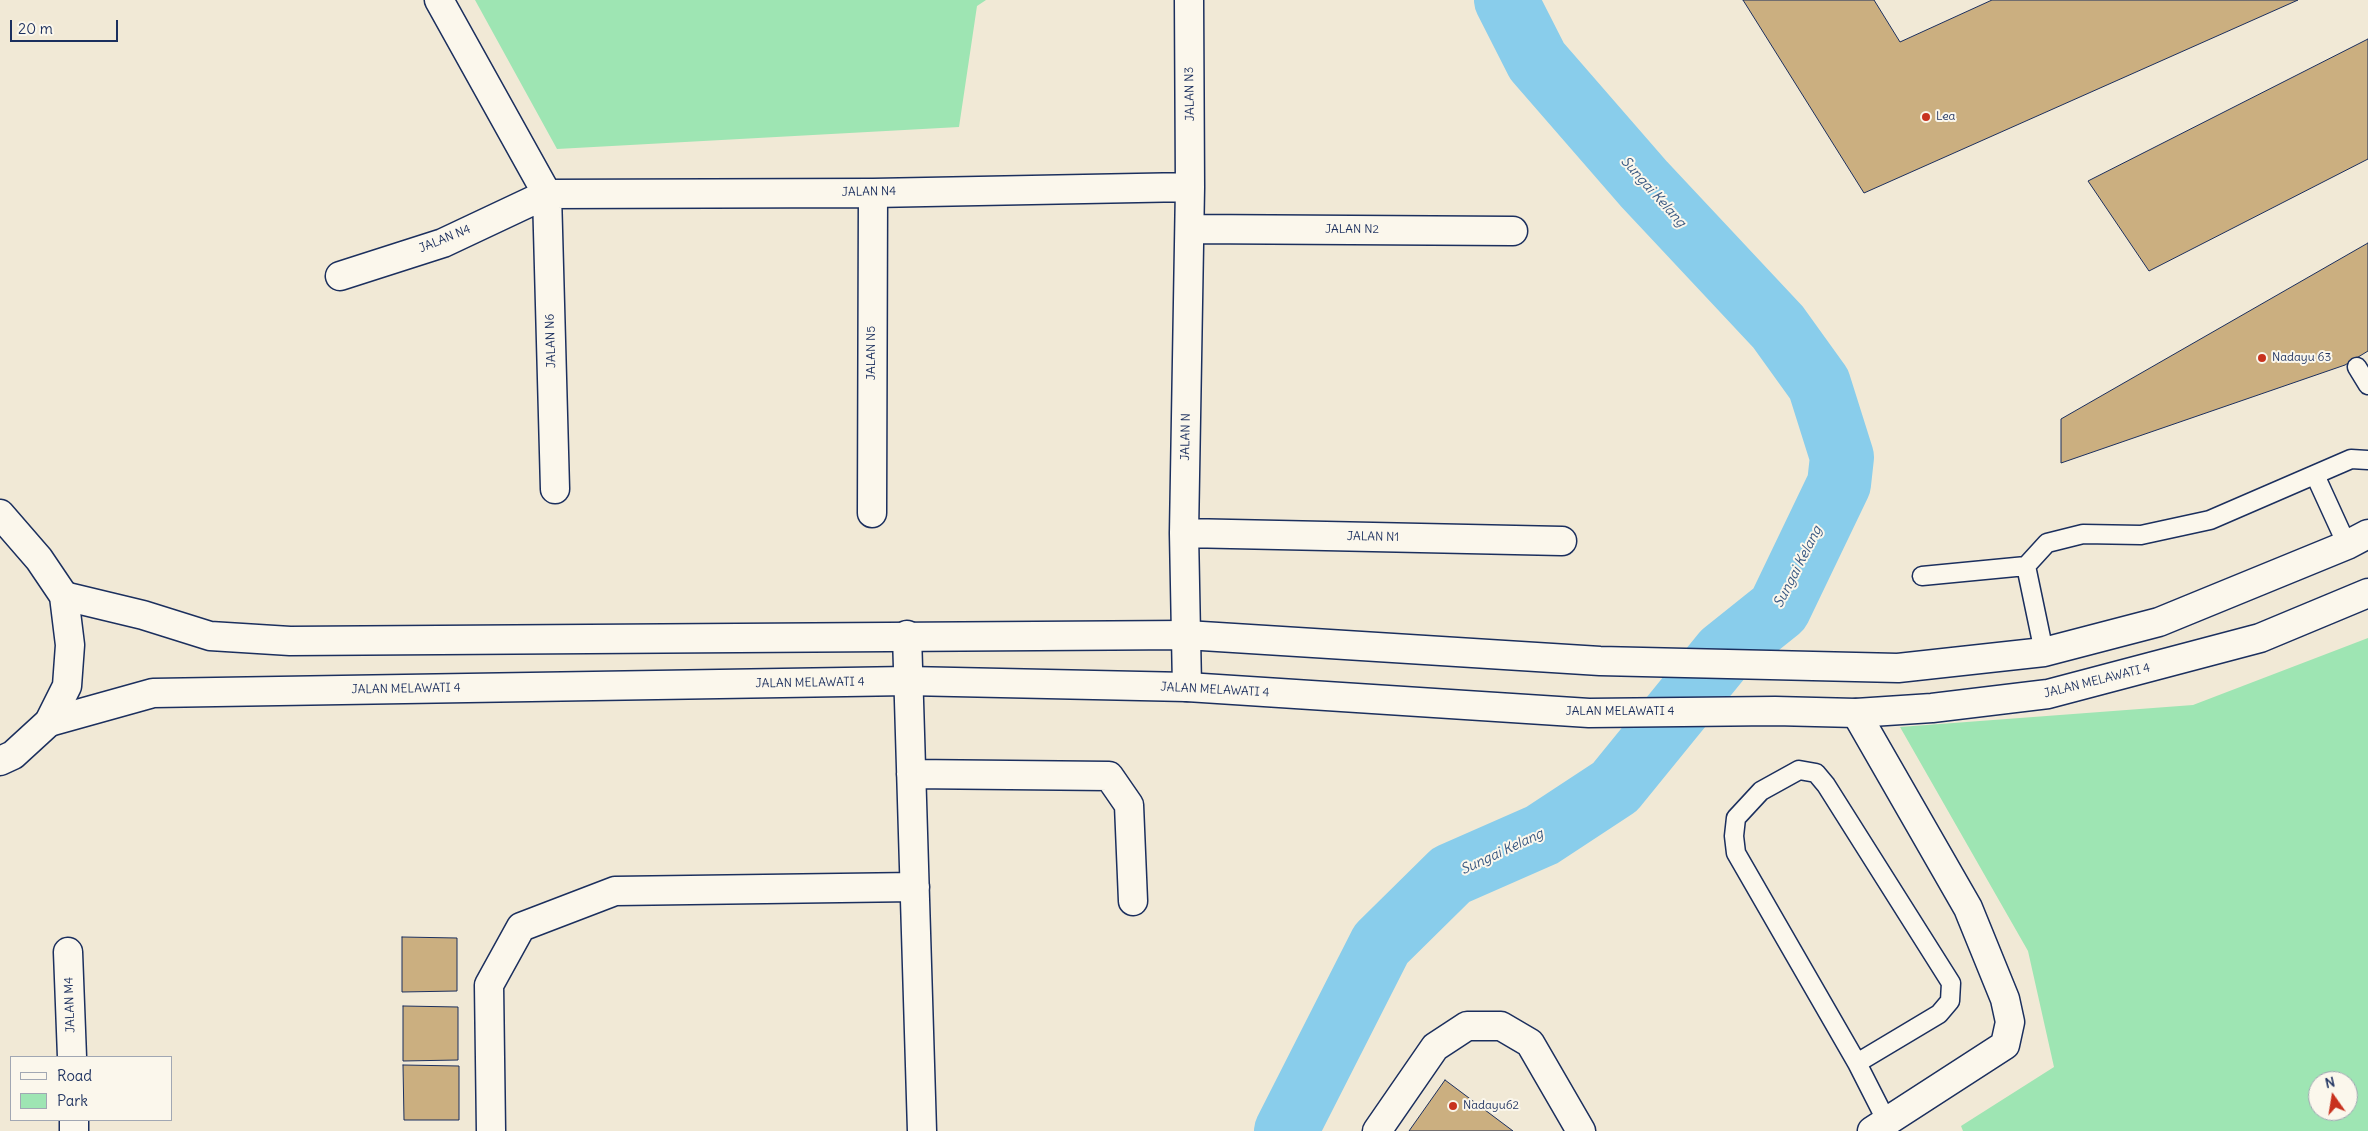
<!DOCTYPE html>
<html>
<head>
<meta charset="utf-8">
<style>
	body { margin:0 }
	#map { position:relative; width:2368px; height:1131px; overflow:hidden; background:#f1e9d6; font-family:Delius,sans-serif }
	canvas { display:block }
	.legend { position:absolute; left:10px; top:1056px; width:162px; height:65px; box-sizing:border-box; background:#fbf7ec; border:1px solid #a1a7b3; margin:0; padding:6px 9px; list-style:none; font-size:15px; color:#1b2f5e }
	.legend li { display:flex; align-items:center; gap:10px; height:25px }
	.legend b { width:25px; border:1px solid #a1a7b3 }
	.north { position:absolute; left:2308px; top:1071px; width:50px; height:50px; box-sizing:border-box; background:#fbf7ec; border:1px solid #a1a7b3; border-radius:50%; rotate:347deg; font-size:14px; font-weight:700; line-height:20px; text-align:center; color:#1b2f5e }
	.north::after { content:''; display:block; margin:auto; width:18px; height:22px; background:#c8321e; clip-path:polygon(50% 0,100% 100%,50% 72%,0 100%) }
	.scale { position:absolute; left:10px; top:20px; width:108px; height:22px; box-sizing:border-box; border:2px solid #1b2f5e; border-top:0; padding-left:6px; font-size:15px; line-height:18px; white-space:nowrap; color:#1b2f5e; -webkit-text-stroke:4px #fbf7ec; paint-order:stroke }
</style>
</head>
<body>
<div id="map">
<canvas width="2368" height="1131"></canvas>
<ul class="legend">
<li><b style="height:6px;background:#fbf7ec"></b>Road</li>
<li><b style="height:14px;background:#9ee5b3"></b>Park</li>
</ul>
<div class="north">N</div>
<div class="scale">20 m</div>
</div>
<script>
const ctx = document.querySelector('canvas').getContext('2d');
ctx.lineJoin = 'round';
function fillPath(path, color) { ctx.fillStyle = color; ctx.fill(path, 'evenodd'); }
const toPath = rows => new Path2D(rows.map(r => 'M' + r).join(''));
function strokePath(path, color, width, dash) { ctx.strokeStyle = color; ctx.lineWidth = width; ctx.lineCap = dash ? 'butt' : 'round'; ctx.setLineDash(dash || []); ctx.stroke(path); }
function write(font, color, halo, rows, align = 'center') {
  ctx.font = font + ' Delius,sans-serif'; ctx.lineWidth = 4; ctx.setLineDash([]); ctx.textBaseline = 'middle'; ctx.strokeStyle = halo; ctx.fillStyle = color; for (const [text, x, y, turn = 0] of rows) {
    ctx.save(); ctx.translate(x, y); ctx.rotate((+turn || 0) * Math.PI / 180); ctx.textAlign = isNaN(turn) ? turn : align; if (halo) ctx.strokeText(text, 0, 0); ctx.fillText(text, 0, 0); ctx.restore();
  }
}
const green = toPath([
	[475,0,986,0,977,6,959,127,557,149],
	[2368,638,2368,1131,1963,1131,1961,1126,2054,1067,2028,951,1900,727,2193,705],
	[2318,1081,2348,1081,2348,1111,2318,1111]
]);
const river = toPath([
	[1286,1131,1381,944,1451,875,1542,835,1615,787,1724,653,1779,609,1839,484,1842,457,1819,384,1778,327,1644,184,1537,61,1506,0]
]);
const building = toPath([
	[1743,0,1874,0,1900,42,1992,0,2298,0,1864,193,1743,0],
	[2368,39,2368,159,2149,271,2088,181,2368,39],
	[2368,243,2368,351,2345,365,2061,463,2061,419,2368,243],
	[402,937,457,938,457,991,402,992,402,937],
	[403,1006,458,1007,458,1060,403,1061,403,1006],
	[403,1065,459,1066,459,1120,404,1120,403,1065],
	[1445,1080,1513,1131,1409,1131,1445,1080]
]);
const service = toPath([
	[2357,367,2368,385],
	[2315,475,2347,545],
	[2026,566,2044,652],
	[1922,576,2026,566,2047,543,2083,534,2141,535,2210,520,2351,459,2368,460],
	[1857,1063,1939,1014,1950,1001,1951,983,1826,785,1816,773,1799,770,1761,791,1736,818,1734,836,1736,853,1857,1063,1887,1122]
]);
const minor = toPath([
	[439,0,547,194,555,489],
	[1190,229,1513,231],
	[340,276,443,243,547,194,873,193,1190,187],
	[872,513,873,193],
	[1184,533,1562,541],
	[907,635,922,1131],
	[1187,687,1184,533,1190,187,1189,0],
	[1856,713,1968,908,2005,999,2010,1022,2005,1045,1872,1131],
	[911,774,1109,776,1129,805,1133,901],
	[68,952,72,1057],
	[74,1120,74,1131],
	[491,1131,489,985,521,927,615,891,915,887],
	[1377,1131,1435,1047,1467,1026,1501,1026,1530,1043,1581,1131]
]);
const tertiary = toPath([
	[64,596,143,615,210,636,290,641,1186,635,1600,661,1898,668,2044,652,2159,622,2347,545,2368,534],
	[49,722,153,693,908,681,1187,687,1589,713,1775,711,1856,713,1932,708,2048,694,2260,638,2368,593]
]);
const secondary = toPath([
	[0,514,39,559,64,596,70,645,67,686,49,722,13,755,0,761]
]);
const markers = [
	[1926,117,5,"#c8321e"],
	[2262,358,5,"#c8321e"],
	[1453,1106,5,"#c8321e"]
];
const streetNames = [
	["JALAN N3",1190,94,-91],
	["JALAN N4",869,192,-1],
	["JALAN N2",1352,230],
	["JALAN N4",445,239,-22],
	["JALAN N6",551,341,-92],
	["JALAN N5",872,353,-90],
	["JALAN N",1186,437,-89],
	["JALAN N1",1373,537,1],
	["JALAN MELAWATI 4",2097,681,-14],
	["JALAN MELAWATI 4",810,683,-1],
	["JALAN MELAWATI 4",406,689,-1],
	["JALAN MELAWATI 4",1215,690,3],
	["JALAN MELAWATI 4",1620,712],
	["JALAN M4",70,1005,-92]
];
const poiNames = [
	["Lea",1936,117],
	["Nadayu 63",2272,358],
	["Nadayu62",1463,1106]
];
const waterNames = [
	["Sungai Kelang",1653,192,48],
	["Sungai Kelang",1798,567,-63],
	["Sungai Kelang",1502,852,-25]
];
fillPath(green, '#9ee5b3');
strokePath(river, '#89cdeb', 64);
fillPath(building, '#cbaf80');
strokePath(building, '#1b2f5e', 1);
strokePath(service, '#1b2f5e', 21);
strokePath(minor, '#1b2f5e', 31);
strokePath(tertiary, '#1b2f5e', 31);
strokePath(secondary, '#1b2f5e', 31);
strokePath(service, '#fbf7ec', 18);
strokePath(minor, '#fbf7ec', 28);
strokePath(tertiary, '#fbf7ec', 28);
strokePath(secondary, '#fbf7ec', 28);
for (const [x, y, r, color] of markers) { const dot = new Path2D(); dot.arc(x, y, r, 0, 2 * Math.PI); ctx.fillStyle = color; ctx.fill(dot); strokePath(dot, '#fbf7ec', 2); }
write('12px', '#1b2f5e', '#fbf7ec', streetNames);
write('12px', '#1b2f5e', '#fbf7ec', poiNames, 'left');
write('italic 14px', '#365681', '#fbf7ec', waterNames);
</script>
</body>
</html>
